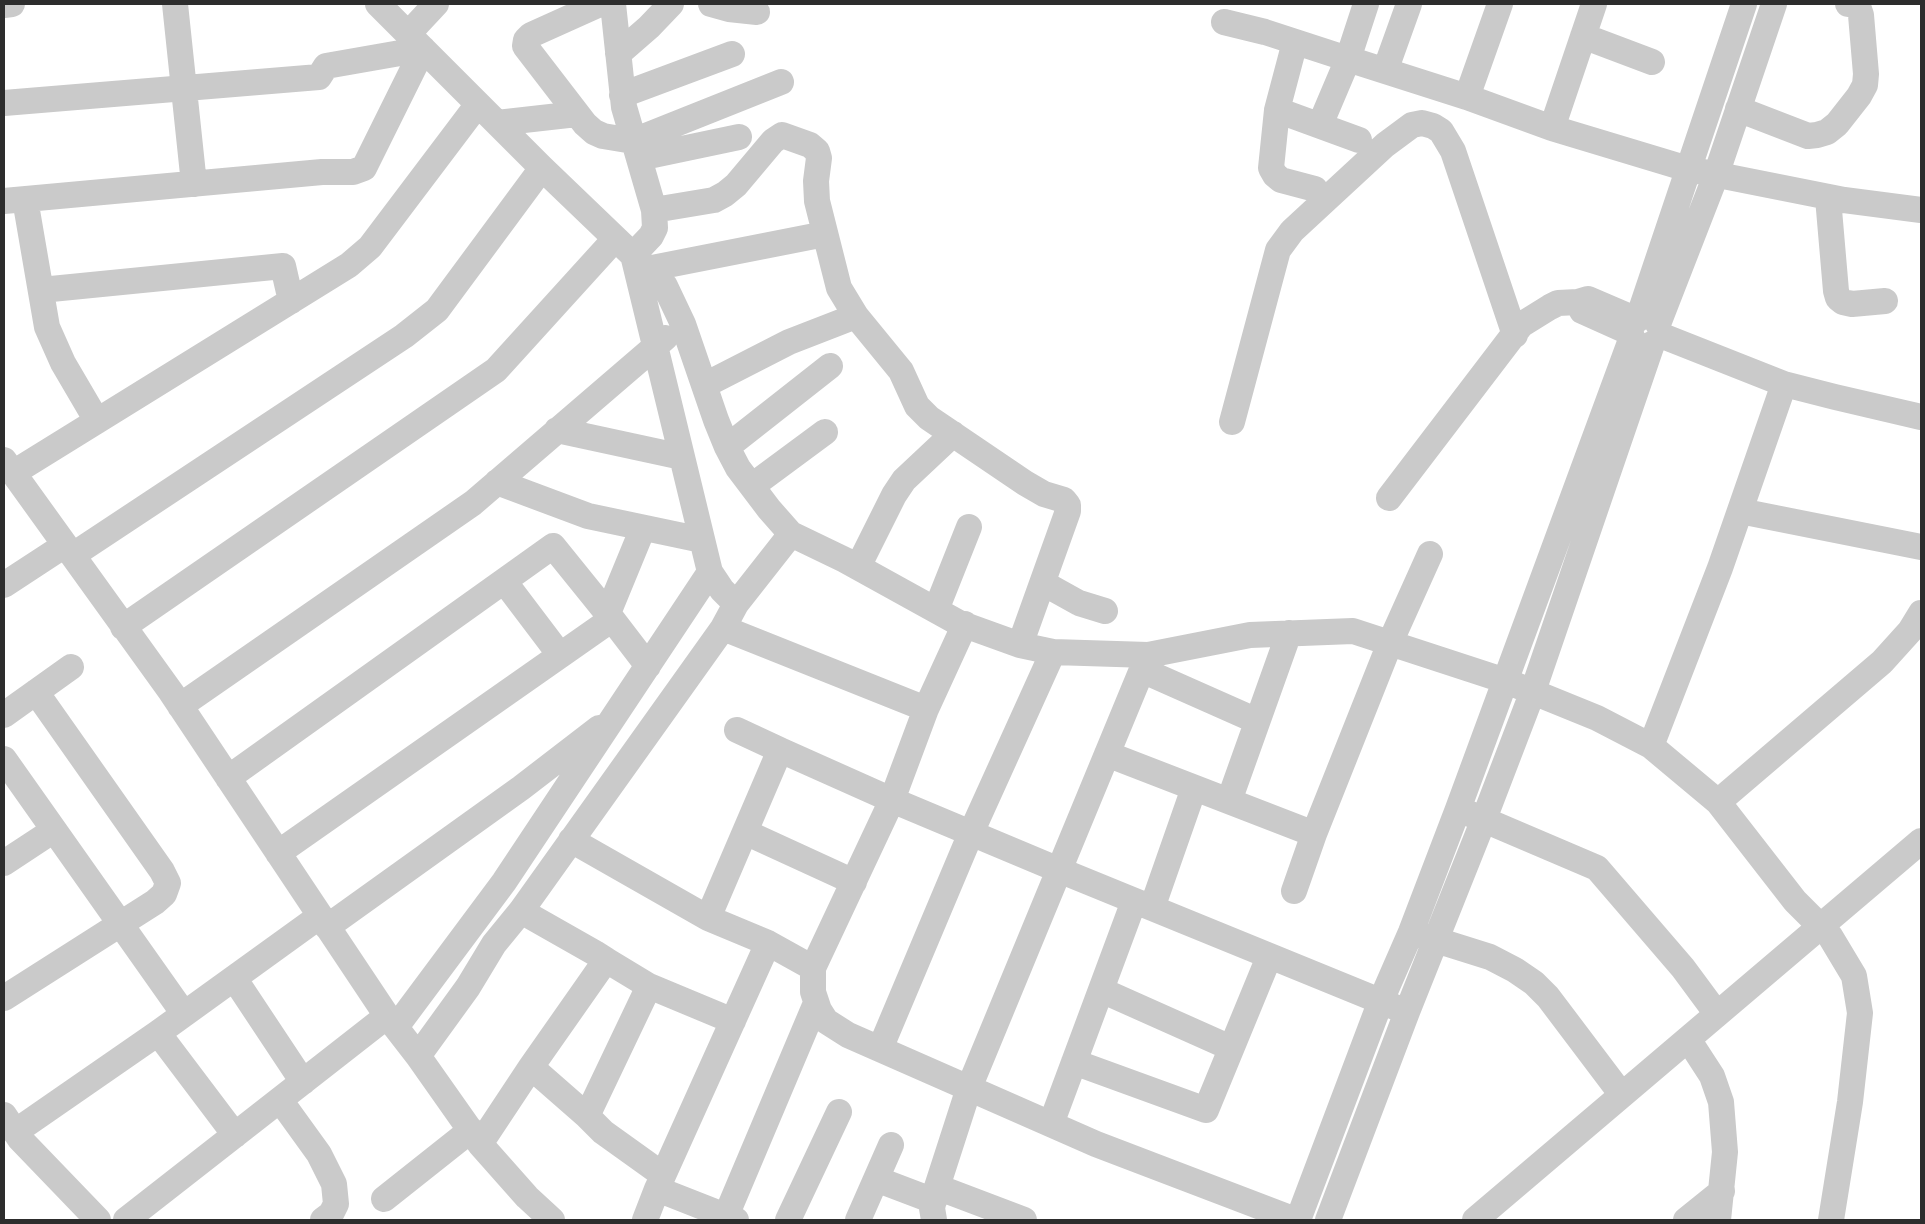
<!DOCTYPE html>
<html>
<head>
<meta charset="utf-8">
<style>
	body { margin:0 }
	#map { position:relative; width:1925px; height:1224px; overflow:hidden; background:#fff; font-family:"DejaVu Sans",sans-serif }
	canvas { display:block }
	.frame { position:absolute; inset:0; border:5px solid #2d2d2d; pointer-events:none }
</style>
</head>
<body>
<div id="map">
<canvas width="1925" height="1224"></canvas>
<div class="frame"></div>
</div>
<script>
const ctx = document.querySelector('canvas').getContext('2d');
ctx.lineJoin = 'round';
const toPath = rows => new Path2D(rows.map(r => 'M' + r).join(''));
function strokePath(path, color, width, dash) { ctx.strokeStyle = color; ctx.lineWidth = width; ctx.lineCap = dash ? 'butt' : 'round'; ctx.setLineDash(dash || []); ctx.stroke(path); }
const minor = toPath([
	[175,4,194,184],
	[378,4,542,168,665,286,683,324,716,420,727,447,738,468,769,509,791,534,845,560,959,623,1020,645,1053,652,1148,655,1250,635,1353,631,1506,681,1597,718,1651,746,1718,802,1795,901,1830,936,1854,976,1860,1013,1850,1102,1831,1220],
	[600,4,531,35,526,40,525,46,585,124,594,132,603,136,633,141,781,82],
	[613,4,624,107,654,210,655,228,651,236,633,255,710,572,722,590,736,604],
	[711,4,729,9,757,12],
	[1366,4,1348,59,1467,97,1552,128],
	[1594,4,1552,128,1688,169,1844,200,1921,210],
	[4,5,12,4],
	[1224,22,1265,32,1348,59,1320,125],
	[408,34,436,4],
	[1583,36,1652,62],
	[1295,42,1277,110,1271,168,1275,175,1281,180,1315,189],
	[618,54,649,27,671,4],
	[1385,71,1409,4],
	[622,95,732,54],
	[1467,97,1500,4],
	[4,103,319,77,326,66,423,49],
	[1738,109,1808,136,1817,135,1827,132,1837,124,1859,96,1865,85,1866,74,1861,15,1859,9,1855,5,1848,4],
	[1277,110,1359,140],
	[497,123,577,114],
	[639,158,739,137],
	[1828,198,1836,291,1838,298,1843,302,1852,304,1885,301],
	[25,199,47,327,63,363,97,421],
	[4,201,322,172,353,172,364,168,423,49],
	[654,210,714,200,725,194,736,185,773,141,782,135,810,145,817,151,819,158,816,181,817,201,839,288,856,316,901,371,917,406,929,418,1025,483,1044,494,1064,500,1068,505,1068,511,1020,645],
	[647,269,825,234],
	[41,290,283,266,291,301],
	[1638,319,1744,4],
	[1658,324,1716,175,1774,4],
	[1631,333,1582,311,1578,302,1588,299,1637,320],
	[1660,335,1784,384,1835,397,1921,417],
	[705,385,789,342,856,316],
	[1232,422,1278,250,1292,231,1385,145,1412,125,1422,123,1433,126,1441,131,1453,151,1515,335],
	[557,430,682,457],
	[727,447,830,366],
	[4,460,171,692,387,1016,418,1056,480,1144,527,1197,552,1220],
	[13,473,349,265,370,247,478,104],
	[497,482,588,516,702,540],
	[752,486,825,432],
	[1389,498,1521,325,1550,307,1558,303,1578,302],
	[1740,511,1921,547],
	[73,555,404,336,437,310,542,168],
	[858,567,894,495,904,480,953,434],
	[504,581,560,655],
	[1043,583,1079,603,1105,611],
	[4,585,65,545],
	[936,610,969,527],
	[608,613,643,528],
	[612,619,648,666],
	[123,627,496,370,615,239],
	[723,628,926,709,965,624],
	[1142,670,1257,721],
	[180,706,473,503,665,338],
	[4,715,71,667],
	[737,730,780,750],
	[1651,746,1720,568,1784,384],
	[1107,754,1314,834,1390,643,1430,554],
	[4,759,184,1014],
	[228,778,553,546,612,619,278,853],
	[1229,801,1289,633],
	[1718,802,1882,662,1910,631,1921,613],
	[1468,813,1597,868,1683,968,1717,1014],
	[745,832,854,882],
	[571,840,708,918,780,750,892,800,1059,870,1407,1012],
	[4,863,54,830],
	[1294,891,1314,834],
	[1152,908,1194,788],
	[521,911,595,953,606,960,649,986,587,1116,531,1067,606,960],
	[708,918,768,943,813,968,813,992,819,1010,826,1021,848,1035,1096,1144,1295,1220],
	[327,927,521,788,599,728],
	[1420,935,1490,957,1515,970,1534,983,1548,997,1622,1095],
	[813,968,892,800,926,709],
	[234,978,303,1082],
	[649,986,733,1021],
	[1101,990,1231,1048],
	[4,998,155,902,164,894,168,883,162,871,36,692],
	[396,1027,504,882,710,572],
	[158,1033,235,1135],
	[1688,1039,1712,1076,1721,1102,1725,1152,1718,1220],
	[880,1049,971,833,1053,652],
	[418,1056,468,987,494,944,521,911,723,628,736,604,791,534],
	[1074,1062,1206,1110,1269,957],
	[280,1100,319,1154,334,1184,336,1204,331,1214,323,1220],
	[4,1115,20,1139,98,1220],
	[587,1116,603,1132,663,1175],
	[1051,1124,1134,901],
	[15,1132,158,1033,320,916],
	[480,1144,531,1067],
	[876,1179,934,1201],
	[937,1187,1024,1220],
	[657,1189,768,943],
	[384,1199,471,1130],
	[726,1216,816,1003],
	[126,1220,387,1016],
	[645,1220,657,1189,736,1220],
	[788,1220,839,1112],
	[858,1220,891,1145],
	[934,1220,932,1208,937,1187,969,1088,1148,655],
	[1298,1220,1380,1003,1411,932,1458,809,1632,337],
	[1328,1220,1407,1012,1484,819,1533,691,1652,344],
	[1475,1220,1921,841],
	[1686,1220,1722,1191]
]);
strokePath(minor, '#cacaca', 26);
</script>
</body>
</html>
